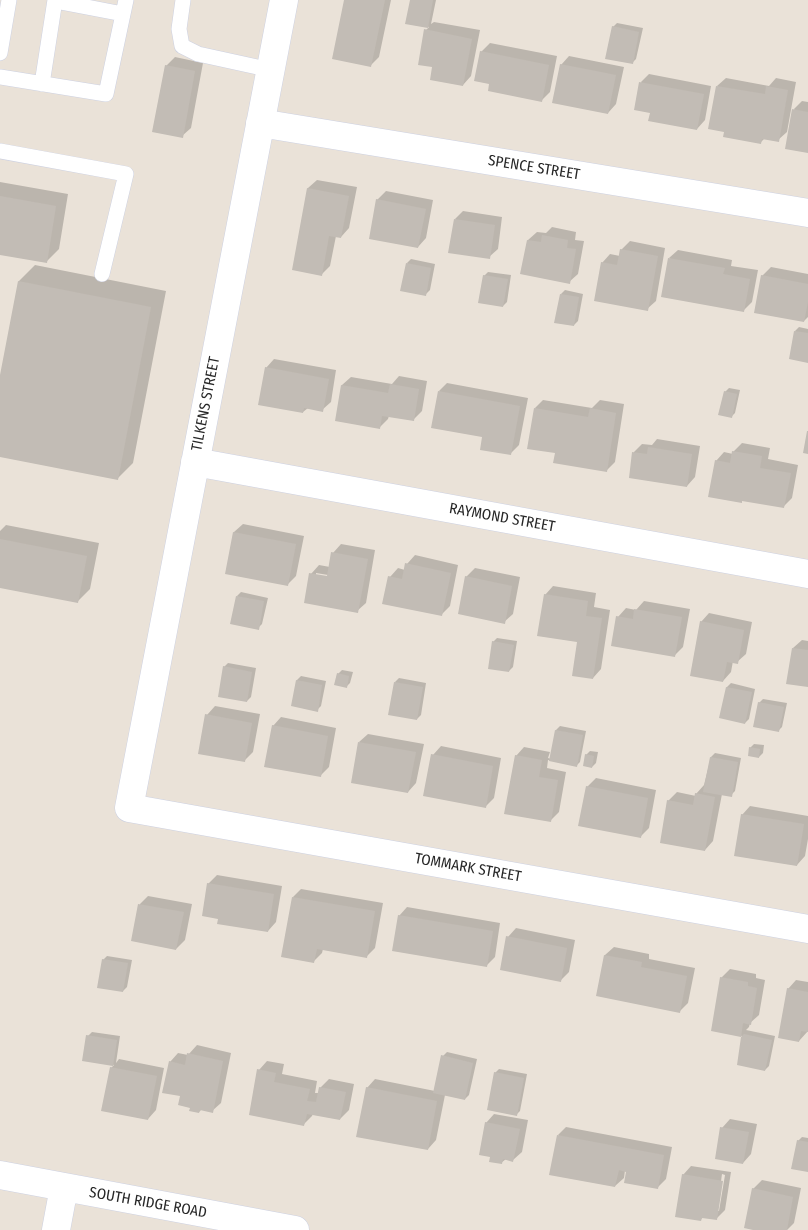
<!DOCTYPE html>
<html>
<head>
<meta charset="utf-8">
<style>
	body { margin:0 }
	canvas { display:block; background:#eae2d8 }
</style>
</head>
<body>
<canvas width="808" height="1230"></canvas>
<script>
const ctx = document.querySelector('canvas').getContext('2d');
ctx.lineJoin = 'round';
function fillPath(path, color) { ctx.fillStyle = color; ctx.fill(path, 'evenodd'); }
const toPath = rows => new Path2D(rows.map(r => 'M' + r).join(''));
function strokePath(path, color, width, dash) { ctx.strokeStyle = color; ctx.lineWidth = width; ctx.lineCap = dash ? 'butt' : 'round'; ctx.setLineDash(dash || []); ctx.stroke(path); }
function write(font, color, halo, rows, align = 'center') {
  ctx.font = font + ' "Fira Sans Condensed",sans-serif'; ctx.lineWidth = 4.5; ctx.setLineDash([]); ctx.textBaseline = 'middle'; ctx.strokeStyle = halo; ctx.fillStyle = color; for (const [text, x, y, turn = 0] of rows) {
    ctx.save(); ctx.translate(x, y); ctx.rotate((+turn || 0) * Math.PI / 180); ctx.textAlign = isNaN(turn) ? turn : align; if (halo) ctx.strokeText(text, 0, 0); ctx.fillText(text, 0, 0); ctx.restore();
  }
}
const shadow = toPath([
	[345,0,391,0,379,57,371,65],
	[411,0,436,0,431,24,434,22,480,30,471,76,463,85,434,66,426,30,429,27,407,23],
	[617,23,643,28,636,59,632,63,613,27],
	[490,43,557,56,550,92,542,100,481,52],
	[569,56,624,67,616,104,608,113,561,65],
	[175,57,203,63,191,128,182,136,166,66],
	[649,74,711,86,705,120,697,129,652,112,641,82],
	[726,78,769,86,776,78,796,82,787,132,778,140,765,138,761,142,717,86],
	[802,101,808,102,808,152,794,109],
	[317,180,357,187,349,228,341,237,336,236,330,266,322,274,293,269,308,188],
	[0,182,68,194,59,249,46,262,0,254],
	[386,191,433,200,426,238,418,247,377,200],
	[463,211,502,217,498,249,489,257,455,219],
	[552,227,576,232,575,240,584,241,578,274,569,282,522,273,528,240,537,232,546,233],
	[630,241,665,248,656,301,647,309,602,263,610,254,620,256,621,250],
	[678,250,732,260,731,266,758,270,752,302,744,310,669,258],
	[411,259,435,264,430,290,426,294,407,263],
	[35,265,166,291,133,463,117,479,0,456,0,382,19,281],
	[771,267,808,274,808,317,804,321,762,276],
	[488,272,511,275,507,302,503,306,484,276],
	[565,290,583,294,578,321,574,325,561,294],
	[799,327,808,329,808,361,795,331],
	[274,359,336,370,331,402,322,410,308,408,303,412,266,368],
	[399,376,427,381,422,411,413,420,389,416,388,419,380,427,336,420,342,385,351,377,392,384],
	[447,383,528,398,519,445,510,454,483,436,439,391],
	[729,388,740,390,735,413,731,417,725,392],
	[543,400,592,408,600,400,624,404,615,462,606,471,556,452,535,408],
	[657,439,700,446,695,477,687,486,630,477,634,452,642,444,652,445],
	[742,443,770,448,768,459,798,465,792,498,783,507,716,461,724,452,733,454,733,452],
	[243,524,304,536,296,576,287,585,226,573,234,532],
	[6,525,99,543,90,589,77,602,0,587,0,531],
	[341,544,375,550,366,603,357,611,311,574,319,565,330,567,333,553],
	[316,573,334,576,333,578,316,575],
	[415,555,458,565,450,606,441,615,390,577,398,568,405,570,407,564],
	[475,568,520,577,513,614,504,622,466,577],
	[553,586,596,593,594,607,610,610,601,669,593,678,579,641,545,595],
	[241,592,268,598,262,624,258,628,237,596],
	[644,601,690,609,683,647,675,655,618,617,626,608,636,610],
	[709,613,752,622,746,654,737,662,733,661,731,672,723,681,701,622],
	[497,638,517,641,513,667,509,671,493,642],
	[802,640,808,641,808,686,793,648],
	[228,663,256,668,251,697,247,701,224,667],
	[342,670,353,672,350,683,346,687,338,674],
	[301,676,326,681,321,706,317,710,293,705,297,680],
	[399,678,426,683,421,715,417,719,395,682],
	[731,683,755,689,749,719,745,723,721,717,727,687],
	[763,699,787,703,782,727,778,731,759,703],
	[215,706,260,714,253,752,244,761,207,715],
	[281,717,336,728,329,767,320,776,273,726],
	[560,726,586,731,580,762,576,766,548,760,547,768,566,772,559,812,550,821,516,756,524,747,550,752,548,758,551,759,556,730],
	[368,734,424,744,416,783,408,792,359,742],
	[754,744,764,745,763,753,759,757,750,748],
	[441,746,501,758,494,798,485,807,433,755],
	[590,751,598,752,596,763,592,767,586,755],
	[715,753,741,758,735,791,731,795,722,794,713,841,705,850,668,801,677,792,696,796,696,794,704,785,711,757],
	[596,778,656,790,649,828,640,837,587,787],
	[750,806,808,816,808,839,805,856,797,865,742,815],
	[217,875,282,886,276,922,268,931,220,918,208,884],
	[301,889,383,903,375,948,366,957,323,949,322,953,314,961,293,897],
	[148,896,192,904,185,940,176,949,133,940,140,904],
	[407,907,500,923,495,957,486,966,399,916],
	[516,928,575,940,569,972,560,981,508,937],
	[614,947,649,954,649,959,695,968,688,1003,680,1011,597,995,605,955],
	[107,956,132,960,127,987,123,991,103,960],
	[730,969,756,974,756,978,765,980,759,1015,750,1023,749,1027,746,1030,775,1036,769,1066,765,1070,742,1036,712,1030,721,978],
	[796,980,808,982,808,1031,799,1041,788,989],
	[92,1032,120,1036,116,1063,119,1059,164,1068,156,1110,148,1119,111,1068,114,1065,84,1060,88,1036],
	[197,1045,231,1053,221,1103,212,1111,202,1109,199,1112,191,1107,181,1095,170,1062,178,1053,188,1055],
	[447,1052,477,1059,469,1095,465,1099,445,1095,436,1140,428,1149,367,1088,375,1079,435,1091,443,1056],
	[267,1061,284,1064,282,1074,317,1081,315,1093,319,1093,320,1088,329,1079,354,1084,349,1110,340,1119,313,1114,312,1116,304,1124,259,1070],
	[499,1069,527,1074,520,1111,516,1115,495,1073],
	[494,1114,528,1120,522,1152,513,1160,506,1159,501,1163,491,1156,486,1123],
	[730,1119,757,1124,751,1154,743,1163,722,1128],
	[566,1127,672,1147,666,1179,657,1188,625,1170,624,1178,615,1186,558,1135],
	[802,1137,808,1138,808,1171,798,1141],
	[691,1166,731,1172,725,1210,716,1219,704,1217,701,1219,683,1175],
	[722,1174,725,1175,719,1211,717,1211],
	[762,1180,801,1188,794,1223,787,1230,759,1230,753,1189]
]);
const building = toPath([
	[344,0,385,0,371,67,332,59],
	[410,0,433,0,428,28,405,24],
	[612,26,639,32,633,64,605,59],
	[424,29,472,39,463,86,430,80,432,67,418,65],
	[480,51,549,65,542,102,488,91,489,84,474,81],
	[560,64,616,75,608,114,552,103],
	[165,65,195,71,183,138,152,132],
	[639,82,704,94,697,130,648,121,650,113,634,110],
	[716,86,765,94,766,86,788,90,779,142,762,139,761,144,723,137,724,132,708,129],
	[792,109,808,112,808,153,785,149],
	[307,188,349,196,341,238,329,236,322,276,292,270],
	[0,196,56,206,47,263,0,255],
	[376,199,426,209,418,248,369,239],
	[454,219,495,225,490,259,448,253],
	[542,235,568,240,567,248,576,249,570,284,520,274,527,240,541,242],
	[620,249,658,256,648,311,594,301,601,262,617,265],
	[668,258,725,268,723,274,750,279,744,312,661,297],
	[406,263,431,268,426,296,400,291],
	[483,275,508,279,503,307,478,303],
	[761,275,808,284,808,302,804,322,754,313],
	[18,281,151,307,118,480,0,457,0,375],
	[560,294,579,297,574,326,554,323],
	[794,331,808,333,808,363,789,359],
	[265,367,329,379,323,412,304,408,303,413,258,405],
	[390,384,419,389,414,421,382,416,380,429,335,421,341,385,388,393],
	[438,391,520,406,511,455,480,450,482,437,431,428],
	[724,391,737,394,732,418,718,415],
	[534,408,588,417,590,408,616,413,607,472,553,463,555,453,527,449],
	[807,431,808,431,808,454,803,453],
	[648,447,692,454,687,487,629,478,632,452,647,454],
	[732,451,762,456,760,468,791,473,784,508,742,501,742,503,708,497,715,460,730,463],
	[233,532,296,544,288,586,225,574],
	[0,539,87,556,78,603,0,588],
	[331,552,368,559,358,613,304,603,309,573,327,576],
	[405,563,451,573,442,616,382,604,388,576,402,579],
	[465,576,512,586,505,624,458,614],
	[544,594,588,601,586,616,602,618,593,679,572,676,577,642,537,636],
	[236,596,264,601,259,630,230,624],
	[634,609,682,617,675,657,611,646,616,616,633,619],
	[700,621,744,630,738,664,727,662,723,682,690,676],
	[492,641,514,645,509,672,488,669],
	[792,648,808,650,808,687,786,684],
	[223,666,252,672,247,702,218,697],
	[337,673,349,676,347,688,334,685],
	[296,680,322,685,318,712,291,706],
	[394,682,423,687,417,720,388,715],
	[726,687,752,692,745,724,719,718],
	[758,702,784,707,779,732,753,727],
	[205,714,252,723,245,762,198,754],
	[272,725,328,736,321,777,264,767],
	[555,730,583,735,577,767,549,761],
	[358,742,416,752,408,793,351,783],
	[749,747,760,749,759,758,748,756],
	[431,754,493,766,486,808,423,796],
	[585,754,594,756,592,768,583,766],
	[515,755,542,760,539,777,558,780,551,822,504,814],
	[710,757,738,762,732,797,703,792],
	[586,786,648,798,641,838,578,826],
	[695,793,715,797,705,851,660,843,667,800,693,805],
	[741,814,804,824,797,866,734,856],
	[207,883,274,894,268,932,217,924,218,919,202,916],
	[292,897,375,911,367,958,317,949,314,963,281,957],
	[138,904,184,912,176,950,131,941],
	[398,915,493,931,487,967,392,951],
	[506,936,567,948,561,982,500,970],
	[604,955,642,962,641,967,687,976,680,1013,596,996],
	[102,959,128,963,123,992,97,988],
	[720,977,748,982,748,986,757,988,751,1025,743,1023,741,1037,711,1031],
	[787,988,808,992,808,1032,801,1031,799,1042,778,1038],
	[744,1034,772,1040,765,1071,737,1065,741,1037],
	[86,1035,117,1040,113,1066,82,1061],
	[187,1053,223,1061,213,1113,200,1110,199,1113,189,1111,190,1108,178,1105,180,1096,162,1093,169,1061,185,1065],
	[441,1055,473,1063,465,1100,433,1093],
	[110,1067,157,1076,148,1120,101,1111],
	[257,1069,276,1073,274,1082,310,1089,307,1101,316,1102,319,1087,346,1092,340,1120,307,1114,304,1126,249,1115],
	[494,1072,524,1078,517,1116,487,1110],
	[366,1087,437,1101,428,1150,356,1137],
	[485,1122,520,1129,513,1162,503,1159,502,1164,489,1162,490,1157,479,1155],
	[720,1127,749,1132,743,1164,715,1159],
	[557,1135,664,1155,658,1189,624,1183,626,1172,619,1170,615,1187,549,1175],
	[797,1140,808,1142,808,1172,791,1169],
	[682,1174,723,1181,717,1220,702,1218,701,1221,675,1217],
	[752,1188,793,1197,787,1230,753,1230,744,1228]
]);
const service = toPath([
	[183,0,179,29,182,46,198,54,271,70],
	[55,1,123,14],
	[0,53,9,0],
	[0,77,106,94,126,0],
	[42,84,55,0],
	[0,151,126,174,102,274]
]);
const minor = toPath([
	[284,0,129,808,808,929],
	[260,123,808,213],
	[195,462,808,574],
	[0,1175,295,1230],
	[56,1230,64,1187]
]);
const streetNames = [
	["SPENCE STREET",534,168,9],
	["TILKENS STREET",206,404,-79],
	["RAYMOND STREET",502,518,10],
	["TOMMARK STREET",468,868,10],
	["SOUTH RIDGE ROAD",148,1203,10]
];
fillPath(shadow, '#0003');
fillPath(building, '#c2bcb5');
strokePath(service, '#cdd1e1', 16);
strokePath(minor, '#cdd1e1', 29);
strokePath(service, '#fff', 15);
strokePath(minor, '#fff', 28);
write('15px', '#272727', '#fff', streetNames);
</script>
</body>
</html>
